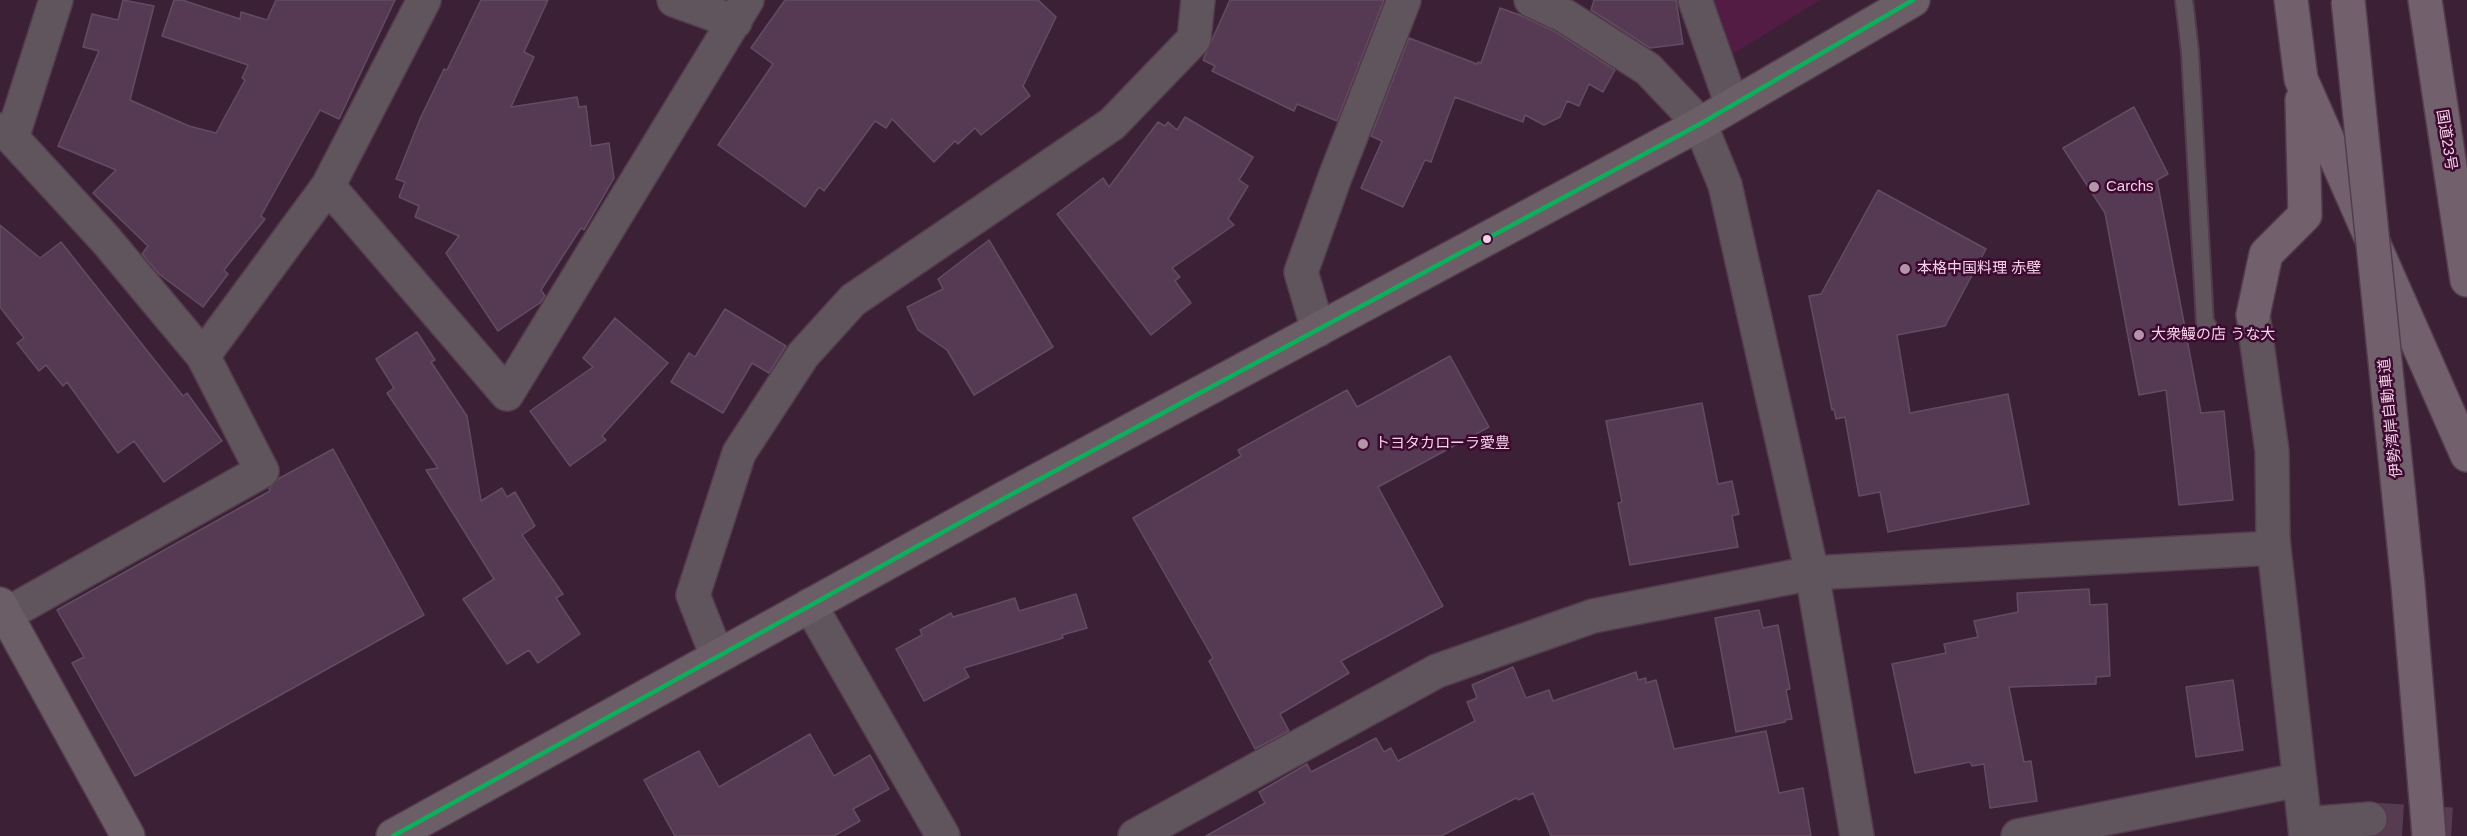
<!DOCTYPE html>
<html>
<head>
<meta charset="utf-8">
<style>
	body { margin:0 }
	canvas { display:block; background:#3c2035 }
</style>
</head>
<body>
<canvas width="2467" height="836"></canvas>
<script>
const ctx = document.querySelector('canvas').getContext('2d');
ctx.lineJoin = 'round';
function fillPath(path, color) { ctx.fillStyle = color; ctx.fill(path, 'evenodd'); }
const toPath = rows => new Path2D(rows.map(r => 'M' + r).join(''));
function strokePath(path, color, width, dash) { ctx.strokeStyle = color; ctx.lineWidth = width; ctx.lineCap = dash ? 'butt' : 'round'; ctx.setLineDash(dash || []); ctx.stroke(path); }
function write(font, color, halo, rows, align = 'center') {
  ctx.font = font + ' Helvetica,"Noto Sans JP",sans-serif'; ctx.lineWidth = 5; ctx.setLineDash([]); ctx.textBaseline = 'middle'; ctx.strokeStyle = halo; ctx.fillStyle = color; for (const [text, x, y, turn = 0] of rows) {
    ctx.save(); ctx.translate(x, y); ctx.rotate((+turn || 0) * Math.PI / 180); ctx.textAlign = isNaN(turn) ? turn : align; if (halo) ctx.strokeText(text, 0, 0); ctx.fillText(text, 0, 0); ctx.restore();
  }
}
const built = toPath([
	[1702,0,1820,0,1728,57]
]);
const building = toPath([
	[123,0,154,6,130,100,189,126,216,133,245,80,242,78,248,65,162,36,174,0,182,0,240,19,241,12,267,20,276,0,395,0,339,119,320,110,261,216,265,219,224,270,228,274,203,307,159,274,142,254,148,246,93,193,116,170,58,146,99,51,83,47,92,14,118,20,123,0],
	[481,0,548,0,524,52,534,57,511,107,577,97,579,107,586,106,591,146,609,143,614,178,584,230,581,228,541,290,545,296,540,303,498,331,446,253,459,236,415,217,419,206,399,197,405,182,396,179,420,119,444,69,447,70,481,0],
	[785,0,1038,0,1056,17,1023,86,1030,96,981,135,975,128,958,144,955,141,934,162,892,119,886,128,875,121,824,191,819,187,805,207,718,145,773,64,751,48,785,0],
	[1230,0,1384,0,1337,121,1297,104,1294,111,1212,71,1215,66,1203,60,1230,0],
	[1594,0,1676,0,1683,44,1650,48,1591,10,1594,0],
	[1500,8,1520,15,1556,32,1615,70,1603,92,1589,84,1579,106,1567,101,1560,117,1544,125,1525,115,1523,122,1455,97,1431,162,1425,160,1403,207,1361,188,1382,141,1371,136,1409,38,1477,64,1478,62,1481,63,1500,8],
	[2134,107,2168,174,2157,180,2201,413,2224,411,2233,500,2179,505,2166,390,2139,395,2105,213,2063,148,2134,107],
	[1185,117,1253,157,1239,180,1248,186,1228,219,1234,225,1172,268,1180,277,1175,281,1191,303,1151,335,1057,214,1103,178,1109,187,1158,122,1165,126,1168,122,1177,130,1185,117],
	[1878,190,1986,249,1945,326,1897,335,1910,413,2008,394,2029,504,1888,532,1880,492,1859,496,1845,417,1836,419,1834,409,1832,410,1809,296,1821,294,1878,190],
	[0,225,40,258,61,242,183,396,187,393,222,441,164,482,134,441,118,453,67,382,63,386,46,365,39,371,17,343,24,338,0,307,0,225],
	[989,240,1053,347,974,395,947,350,918,330,907,307,943,289,938,279,989,240],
	[725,309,786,346,769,373,752,363,723,413,671,382,689,353,695,357,725,309],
	[615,318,668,363,602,436,606,440,570,466,530,411,593,367,583,358,615,318],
	[417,332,435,360,431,362,467,416,481,501,502,488,507,497,515,492,535,526,522,535,563,594,556,598,580,634,538,663,529,650,507,664,463,599,494,579,426,470,438,468,387,393,394,388,376,359,417,332],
	[1450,356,1489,427,1378,487,1443,606,1341,661,1349,673,1280,714,1289,731,1255,749,1209,661,1213,658,1133,518,1241,456,1238,450,1347,390,1357,407,1450,356],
	[1702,403,1718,484,1732,481,1739,514,1732,516,1738,547,1630,565,1618,503,1622,502,1606,421,1702,403],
	[333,449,424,615,135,776,72,663,84,657,57,610,270,491,269,489,278,479,333,449],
	[2089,589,2090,605,2107,604,2110,676,2096,677,2096,684,2009,687,2024,762,2031,761,2037,801,1990,808,1984,764,1972,766,1970,762,1915,773,1892,664,1946,653,1944,644,1978,637,1974,621,2018,612,2017,593,2089,589],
	[1076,594,1087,628,1062,635,1063,638,964,668,969,677,924,701,896,649,922,635,920,630,951,613,953,617,1015,598,1019,611,1076,594],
	[1759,610,1763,628,1778,625,1790,689,1786,690,1792,719,1785,720,1785,722,1736,732,1715,618,1759,610],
	[1513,667,1526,698,1549,690,1553,701,1636,672,1638,680,1646,678,1646,683,1656,680,1674,749,1766,731,1779,793,1803,788,1811,836,1551,836,1533,793,1518,800,1516,798,1441,836,1206,836,1265,803,1259,792,1307,764,1311,772,1376,738,1384,752,1391,748,1398,761,1475,721,1467,702,1477,698,1472,685,1513,667],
	[2233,680,2243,750,2196,757,2186,687,2233,680],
	[810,734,834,776,870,755,889,789,853,809,860,821,834,836,675,836,644,780,699,751,719,787,810,734]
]);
const streetTunnel = toPath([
	[2370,819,2467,825]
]);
const lane = toPath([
	[2184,0,2190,52,2205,323,2208,326]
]);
const street = toPath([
	[674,0,735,22],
	[1531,0,1565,16,1648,69,1700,124,1725,185,1812,573,1857,836],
	[1695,0,1732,105],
	[0,130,12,138,106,240,203,356,262,471,0,618],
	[12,138,56,0],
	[328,186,507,394,747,0],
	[2253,315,2272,451,2273,539,2306,836],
	[1318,330,1301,272,1335,177,1404,0],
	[203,356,328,186,424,0],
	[810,605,943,836],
	[717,656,693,595,739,453,803,355,853,300,1112,124,1194,39,1198,0],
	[2305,824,2370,819],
	[1135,836,1437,671,1593,616,1812,573,2274,548],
	[2018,836,2298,780]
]);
const secondary = toPath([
	[0,604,128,836],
	[393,836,1001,500,1700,124,1913,0]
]);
const highway = toPath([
	[2291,0,2301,79,2467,455],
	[2425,0,2467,280],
	[2253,315,2266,254,2305,215,2302,100]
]);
const highwayBridge = toPath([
	[2348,0,2408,585,2429,836]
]);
const bus1 = toPath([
	[393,836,1001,500,1700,124,1913,0]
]);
const markers = [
	[2094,187,6,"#b394a9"],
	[1487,239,5,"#f3d2e7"],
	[1905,269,6,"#b394a9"],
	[2139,335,6,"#b394a9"],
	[1363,444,6,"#b394a9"]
];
const streetNames = [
	["国道23号",2446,140,81],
	["伊勢湾岸自動車道",2391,418,-96]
];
const poiNames = [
	["Carchs",2106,187],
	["本格中国料理 赤壁",1917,269],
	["大衆鰻の店 うな大",2151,335],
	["トヨタカローラ愛豊",1375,444]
];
fillPath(built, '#521c44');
fillPath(building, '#563a54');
strokePath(building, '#624d60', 1.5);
strokePath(streetTunnel, '#573b50', 33, [33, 16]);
strokePath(lane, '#533c4d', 20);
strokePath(street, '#533c4d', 36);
strokePath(secondary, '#533c4d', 36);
strokePath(highway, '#533c4d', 36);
strokePath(lane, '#61555d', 16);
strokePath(street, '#61555d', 33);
strokePath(secondary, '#6c5e67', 33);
strokePath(highway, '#72616c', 33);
strokePath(highwayBridge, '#533c4d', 36, []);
strokePath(highwayBridge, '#72616c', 33);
strokePath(bus1, '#0daf5c', 4.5);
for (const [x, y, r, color] of markers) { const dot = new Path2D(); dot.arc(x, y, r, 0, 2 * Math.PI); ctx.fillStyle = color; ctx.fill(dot); strokePath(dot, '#3d0930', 2); }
write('15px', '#f3d2e7', '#3d0930', streetNames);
write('15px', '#f3d2e7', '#3d0930', poiNames, 'left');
</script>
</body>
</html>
